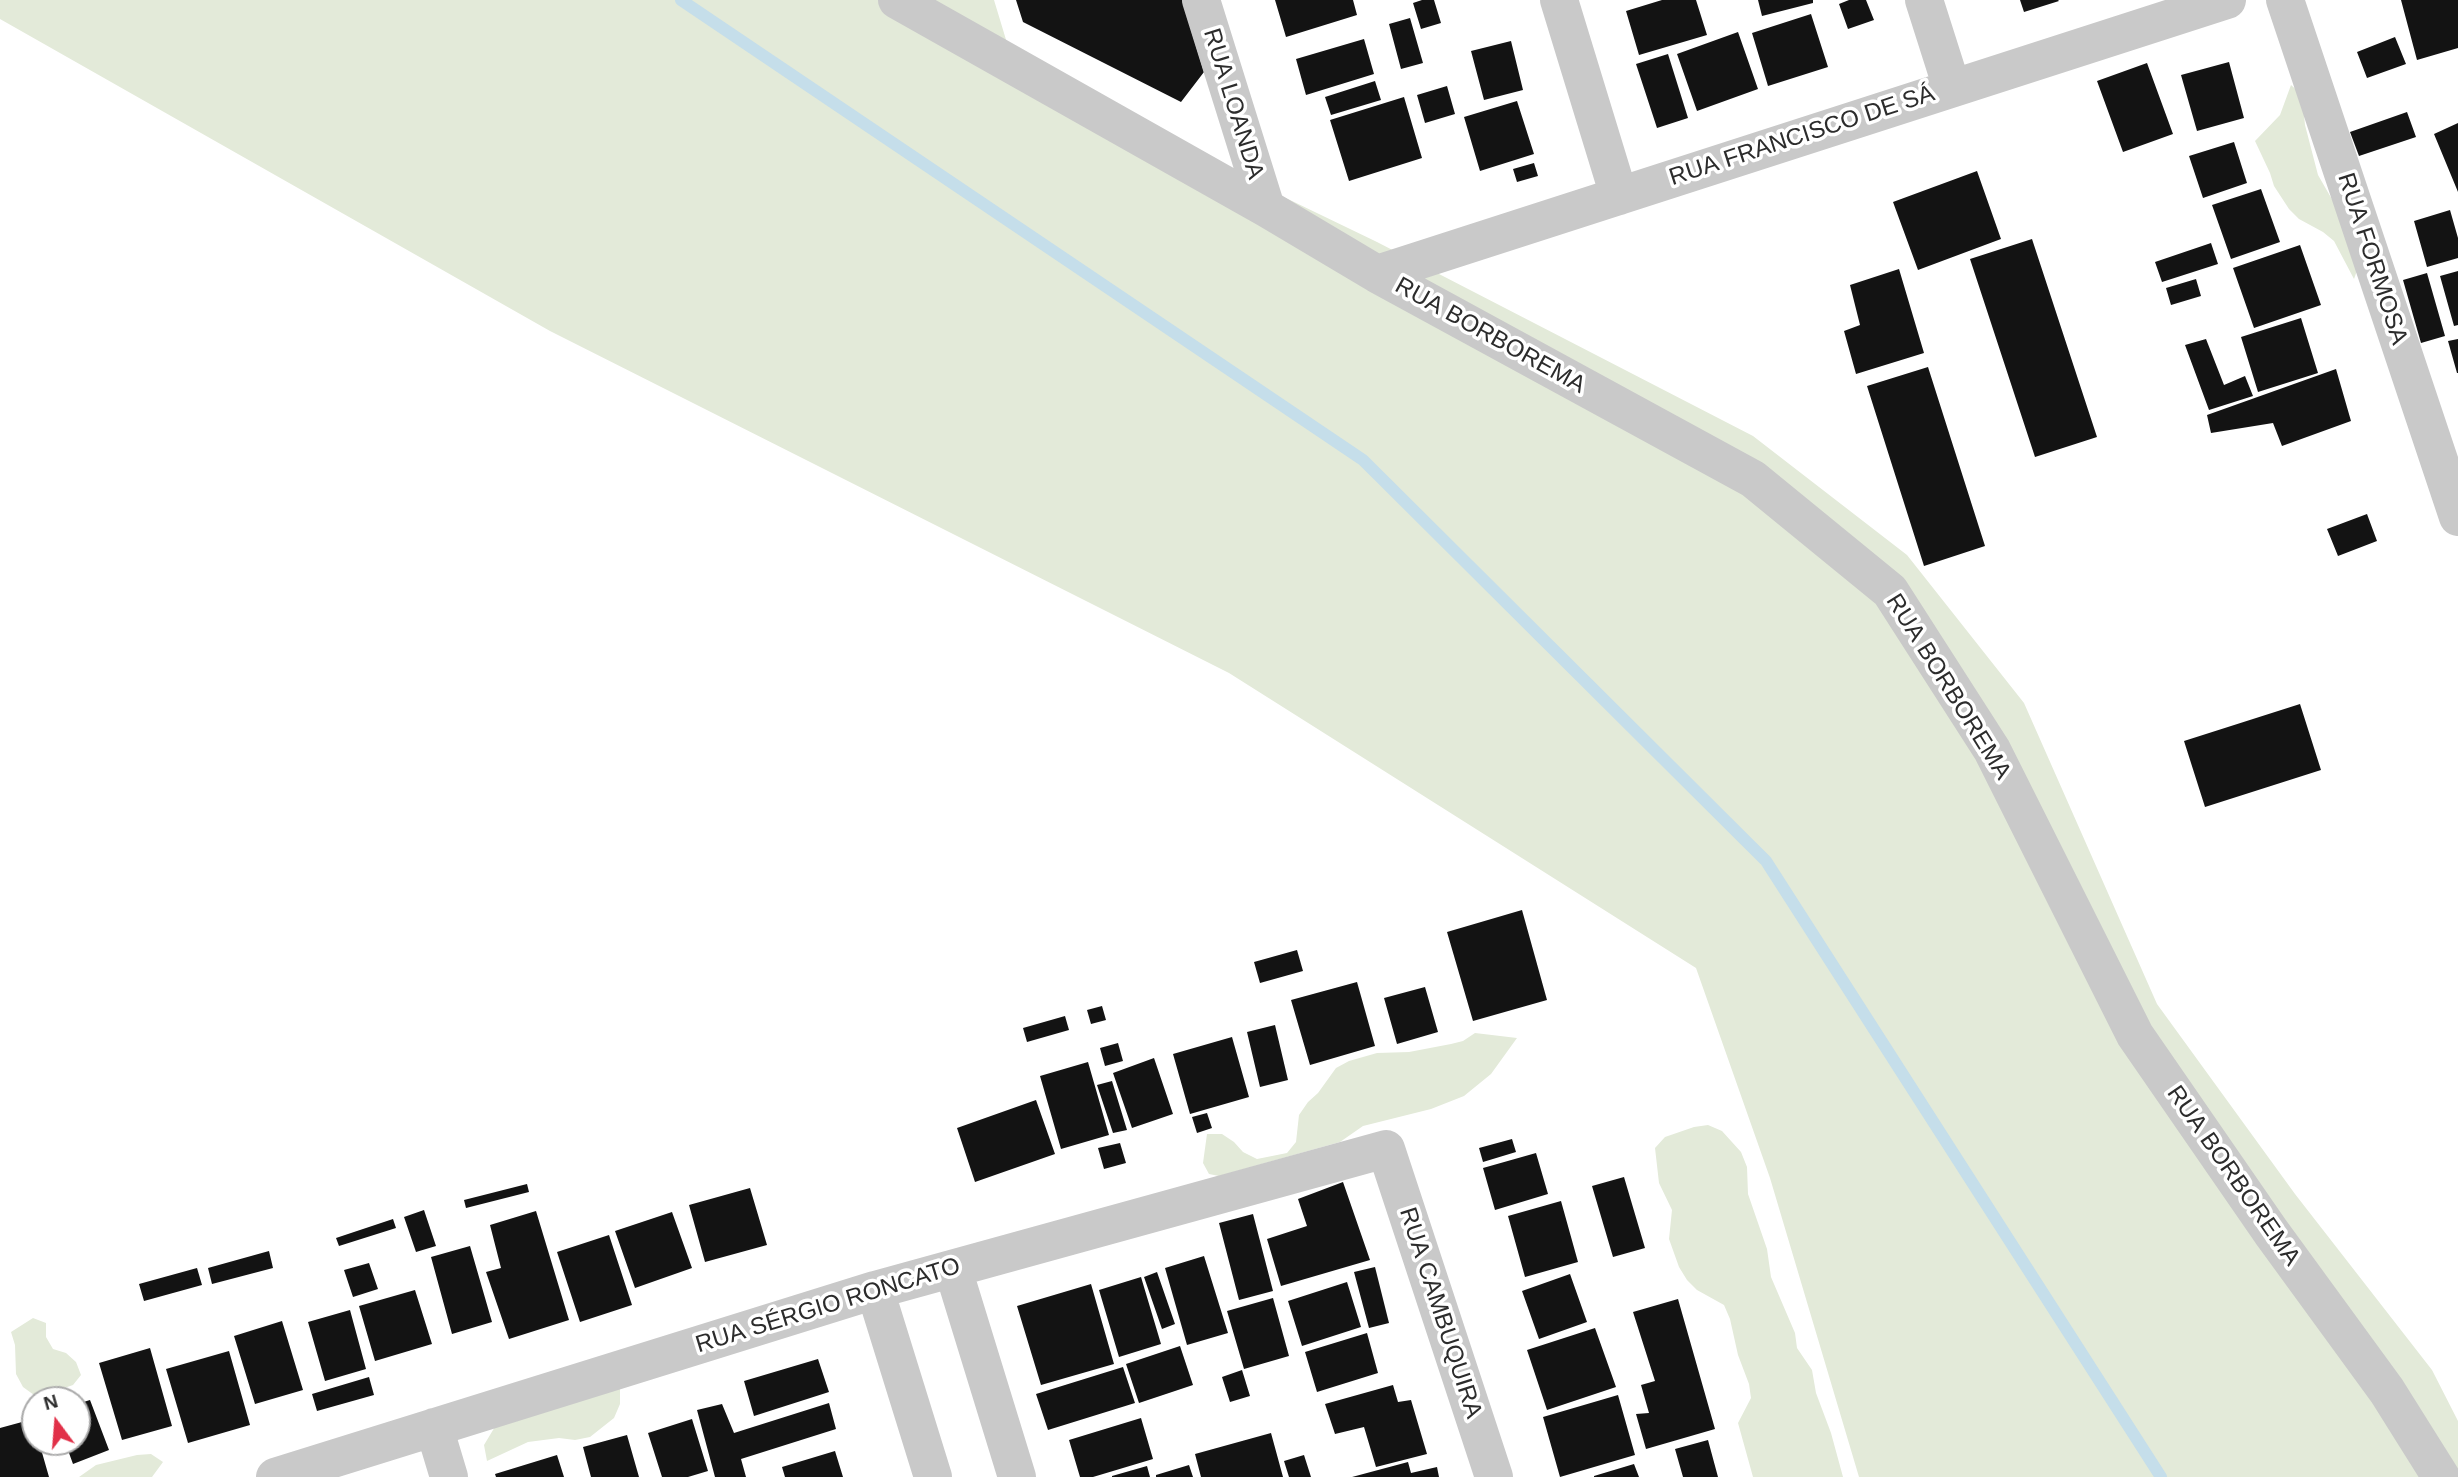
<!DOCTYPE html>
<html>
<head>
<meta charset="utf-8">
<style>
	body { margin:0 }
	#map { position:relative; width:2458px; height:1477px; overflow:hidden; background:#fff; font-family:Helvetica,sans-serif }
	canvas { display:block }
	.north { position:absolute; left:21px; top:1386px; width:70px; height:70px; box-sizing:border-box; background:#fff; border:2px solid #ababab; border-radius:50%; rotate:344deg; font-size:19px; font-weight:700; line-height:28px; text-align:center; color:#2c2c2c }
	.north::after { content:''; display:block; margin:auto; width:24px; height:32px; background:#e13048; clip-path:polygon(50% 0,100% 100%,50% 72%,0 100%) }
</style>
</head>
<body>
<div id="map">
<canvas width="2458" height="1477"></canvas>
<div class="north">N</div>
</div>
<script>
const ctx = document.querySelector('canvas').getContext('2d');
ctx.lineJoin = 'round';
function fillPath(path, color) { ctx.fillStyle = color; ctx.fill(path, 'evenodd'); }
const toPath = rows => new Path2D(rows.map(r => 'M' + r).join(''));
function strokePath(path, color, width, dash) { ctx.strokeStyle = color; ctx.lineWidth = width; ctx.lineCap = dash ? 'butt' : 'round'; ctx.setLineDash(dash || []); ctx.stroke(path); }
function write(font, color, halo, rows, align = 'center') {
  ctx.font = font + ' Helvetica,sans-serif'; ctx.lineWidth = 7; ctx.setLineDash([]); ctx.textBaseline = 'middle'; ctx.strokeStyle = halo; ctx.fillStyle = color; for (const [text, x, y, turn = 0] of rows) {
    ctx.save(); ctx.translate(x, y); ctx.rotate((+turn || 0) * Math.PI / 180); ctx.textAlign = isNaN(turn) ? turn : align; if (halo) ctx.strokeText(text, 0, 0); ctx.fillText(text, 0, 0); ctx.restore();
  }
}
const green = toPath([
	[0,0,994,0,1007,43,1234,173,1377,242,1753,436,1907,555,2024,703,2157,1004,2295,1194,2432,1370,2458,1421,2458,1477,1859,1477,1770,1178,1696,968,1229,673,550,331,0,19],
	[2291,85,2302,95,2305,125,2318,175,2337,208,2359,265,2354,279,2334,241,2323,232,2299,219,2289,209,2274,186,2270,173,2255,141,2280,115],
	[1475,1033,1517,1038,1491,1074,1464,1096,1431,1109,1363,1126,1340,1142,1219,1176,1209,1174,1203,1163,1207,1134,1222,1134,1234,1142,1243,1152,1257,1159,1287,1153,1296,1142,1299,1115,1308,1102,1318,1093,1336,1068,1349,1061,1377,1053,1409,1052,1451,1044,1463,1041],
	[1708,1125,1722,1131,1741,1152,1747,1167,1748,1194,1767,1249,1771,1277,1795,1333,1797,1348,1812,1370,1816,1393,1831,1433,1843,1477,1753,1477,1738,1423,1751,1398,1749,1384,1738,1355,1730,1319,1724,1305,1697,1290,1687,1280,1679,1267,1669,1239,1672,1210,1659,1183,1655,1148,1665,1137,1694,1127],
	[33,1318,46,1323,46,1337,53,1349,66,1353,76,1362,81,1375,73,1385,47,1394,34,1395,23,1387,16,1374,15,1345,11,1332],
	[620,1389,620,1404,614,1418,590,1437,575,1440,559,1438,528,1442,487,1461,484,1445,499,1420],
	[151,1454,163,1462,152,1477,79,1477,96,1465,137,1455]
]);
const stream = toPath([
	[681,0,1363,460,1766,861,2161,1477]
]);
const building = toPath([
	[1016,0,1182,0,1204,72,1181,102,1023,22],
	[1275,0,1353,0,1357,15,1286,37],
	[1422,0,1434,0,1441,23,1421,29,1413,3],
	[1662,0,1696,0,1707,35,1639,55,1626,11],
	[1758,0,1813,0,1813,3,1762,16],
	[1849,0,1866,0,1874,20,1848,29,1839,4],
	[2020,0,2058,0,2059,1,2024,12],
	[2401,0,2458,0,2458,48,2417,60],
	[1811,14,1828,67,1768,86,1752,33],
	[1410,18,1423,63,1401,69,1389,24],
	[1738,32,1758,89,1697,111,1677,54],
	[2395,37,2406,64,2367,78,2357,52],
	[1364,39,1374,74,1306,95,1296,59],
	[1511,41,1523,90,1484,100,1471,51],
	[1668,54,1688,118,1657,128,1636,64],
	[2229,62,2244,118,2197,131,2181,75],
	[2147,63,2173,134,2123,152,2097,81],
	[1375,81,1381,100,1331,115,1325,97],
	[1447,86,1455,114,1425,123,1417,95],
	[1404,97,1422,158,1349,181,1330,120],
	[1517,101,1534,154,1480,171,1464,117],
	[2407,112,2416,137,2359,156,2350,132],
	[2458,123,2458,192,2434,134],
	[2234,142,2247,183,2203,198,2189,156],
	[1534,163,1538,176,1517,182,1513,169],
	[1977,171,2001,239,1918,270,1893,202],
	[2261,189,2280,242,2231,259,2212,205],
	[2450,210,2458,238,2458,258,2427,267,2414,221],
	[2032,239,2097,437,2035,457,1970,259],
	[2211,243,2218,264,2162,282,2155,262],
	[2300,245,2321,305,2254,328,2233,268],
	[1899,269,1924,353,1856,374,1844,331,1860,325,1850,285],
	[2458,271,2458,325,2454,326,2440,276],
	[2427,273,2445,336,2421,343,2403,280],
	[2196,279,2201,296,2171,305,2166,288],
	[2301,318,2318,373,2258,392,2241,337],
	[2206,339,2224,385,2245,376,2253,396,2209,410,2185,345],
	[2458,339,2458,373,2457,373,2448,341],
	[1928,367,1985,546,1924,566,1867,386],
	[2336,369,2351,421,2282,446,2273,423,2211,433,2207,415],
	[2367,514,2377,541,2338,556,2327,529],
	[2300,704,2321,770,2205,807,2184,741],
	[1522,910,1547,1000,1473,1021,1447,932],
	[1297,950,1303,971,1260,983,1254,962],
	[1357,982,1375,1046,1310,1065,1291,1000],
	[1425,987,1438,1032,1397,1044,1384,998],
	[1102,1006,1106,1020,1091,1024,1087,1010],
	[1065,1016,1069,1030,1027,1042,1023,1028],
	[1275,1025,1288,1080,1260,1087,1247,1032],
	[1232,1037,1249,1097,1190,1114,1173,1054],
	[1118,1043,1123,1061,1105,1066,1100,1048],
	[1154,1058,1173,1114,1132,1128,1113,1073],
	[1088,1062,1109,1135,1061,1149,1040,1076],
	[1112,1081,1127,1130,1113,1133,1097,1085],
	[1036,1100,1055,1154,975,1182,957,1128],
	[1207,1113,1212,1128,1197,1133,1192,1117],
	[1512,1139,1516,1152,1483,1162,1479,1148],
	[1120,1143,1126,1163,1104,1169,1098,1148],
	[1536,1153,1548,1194,1495,1210,1483,1168],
	[1624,1177,1645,1248,1613,1257,1592,1186],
	[1343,1182,1370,1260,1281,1286,1267,1239,1307,1226,1298,1199],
	[527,1184,529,1192,466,1208,464,1200],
	[750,1188,767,1245,705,1262,689,1205],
	[1561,1201,1578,1262,1525,1277,1508,1216],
	[424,1210,436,1246,416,1252,404,1217],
	[536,1211,569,1320,509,1339,486,1272,501,1268,490,1225],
	[672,1212,692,1268,635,1288,615,1231],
	[1253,1214,1273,1291,1239,1300,1219,1223],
	[393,1219,396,1228,339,1246,336,1238],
	[609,1235,632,1305,580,1322,557,1252],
	[470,1246,492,1322,452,1334,431,1257],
	[269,1251,273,1268,212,1284,208,1268],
	[1204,1256,1228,1333,1187,1345,1165,1268],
	[369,1263,378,1289,353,1297,344,1270],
	[1375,1267,1389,1323,1369,1328,1354,1272],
	[197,1268,202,1285,144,1301,139,1284],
	[1157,1272,1175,1324,1162,1329,1144,1277],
	[1570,1274,1587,1322,1539,1339,1522,1291],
	[1141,1277,1161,1344,1119,1357,1099,1290],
	[1347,1282,1361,1327,1302,1346,1288,1301],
	[1091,1284,1114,1364,1041,1385,1017,1306],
	[415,1290,432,1344,375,1361,359,1306],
	[1273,1298,1289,1356,1244,1369,1227,1311],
	[1678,1299,1715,1429,1646,1449,1636,1414,1649,1413,1641,1385,1655,1381,1633,1312],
	[350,1310,366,1369,325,1381,308,1322],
	[282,1321,303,1390,255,1404,234,1336],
	[1595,1328,1616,1387,1547,1410,1527,1350],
	[1367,1333,1378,1373,1317,1392,1305,1352],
	[1180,1346,1193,1385,1139,1403,1126,1364],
	[150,1348,172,1426,122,1440,99,1363],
	[229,1351,250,1425,188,1443,166,1369],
	[818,1359,829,1392,754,1416,744,1381],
	[1123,1367,1135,1403,1048,1430,1036,1394],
	[1242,1370,1250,1396,1230,1402,1222,1377],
	[369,1377,374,1395,317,1411,312,1394],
	[1393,1385,1398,1402,1411,1400,1427,1454,1376,1467,1364,1427,1335,1434,1325,1404],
	[1618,1395,1635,1455,1560,1477,1543,1417],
	[90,1400,109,1450,73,1464,65,1442,77,1442,77,1404],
	[829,1403,836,1429,741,1459,746,1477,715,1477,697,1410,722,1404,734,1433],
	[1141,1418,1153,1459,1093,1477,1080,1477,1069,1440],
	[33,1419,35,1442,39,1442,49,1477,0,1477,0,1428],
	[692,1419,708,1471,688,1477,662,1477,648,1433],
	[1271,1433,1283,1477,1201,1477,1195,1454],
	[627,1435,639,1477,591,1477,583,1447],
	[1708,1440,1718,1477,1683,1477,1675,1449],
	[835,1451,843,1477,785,1477,782,1467],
	[557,1455,564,1477,496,1477,495,1474],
	[1304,1455,1311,1477,1289,1477,1284,1461],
	[1408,1462,1411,1473,1437,1467,1439,1477,1352,1477],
	[1634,1464,1639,1477,1594,1477,1594,1476],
	[1189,1465,1193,1477,1156,1477,1156,1475],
	[1147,1466,1150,1477,1112,1477,1112,1476]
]);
const minor = toPath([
	[897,0,1266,208,1377,274,1753,479,1890,591,1992,750,2135,1035,2271,1232,2387,1391,2441,1477],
	[1201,0,1266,208],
	[1559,0,1619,196],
	[1924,0,1952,88],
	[2285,0,2458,517],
	[1377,274,2227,0],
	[953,1269,1017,1477],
	[875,1290,933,1477],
	[434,1427,449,1477],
	[275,1477,875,1290,1386,1149,1494,1477]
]);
const streetNames = [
	["RUA LOANDA",1233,104,73],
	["RUA FRANCISCO DE SÁ",1802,136,-18],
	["RUA FORMOSA",2372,259,72],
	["RUA BORBOREMA",1490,336,29],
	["RUA BORBOREMA",1948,687,58],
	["RUA BORBOREMA",2233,1176,55],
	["RUA SÉRGIO RONCATO",828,1306,-17],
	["RUA CAMBUQUIRA",1440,1313,72]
];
fillPath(green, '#e3ead9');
strokePath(stream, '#c5deea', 12);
fillPath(building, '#131313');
strokePath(minor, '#c9c9c9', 38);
write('24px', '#2c2c2c', '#fff', streetNames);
</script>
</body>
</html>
